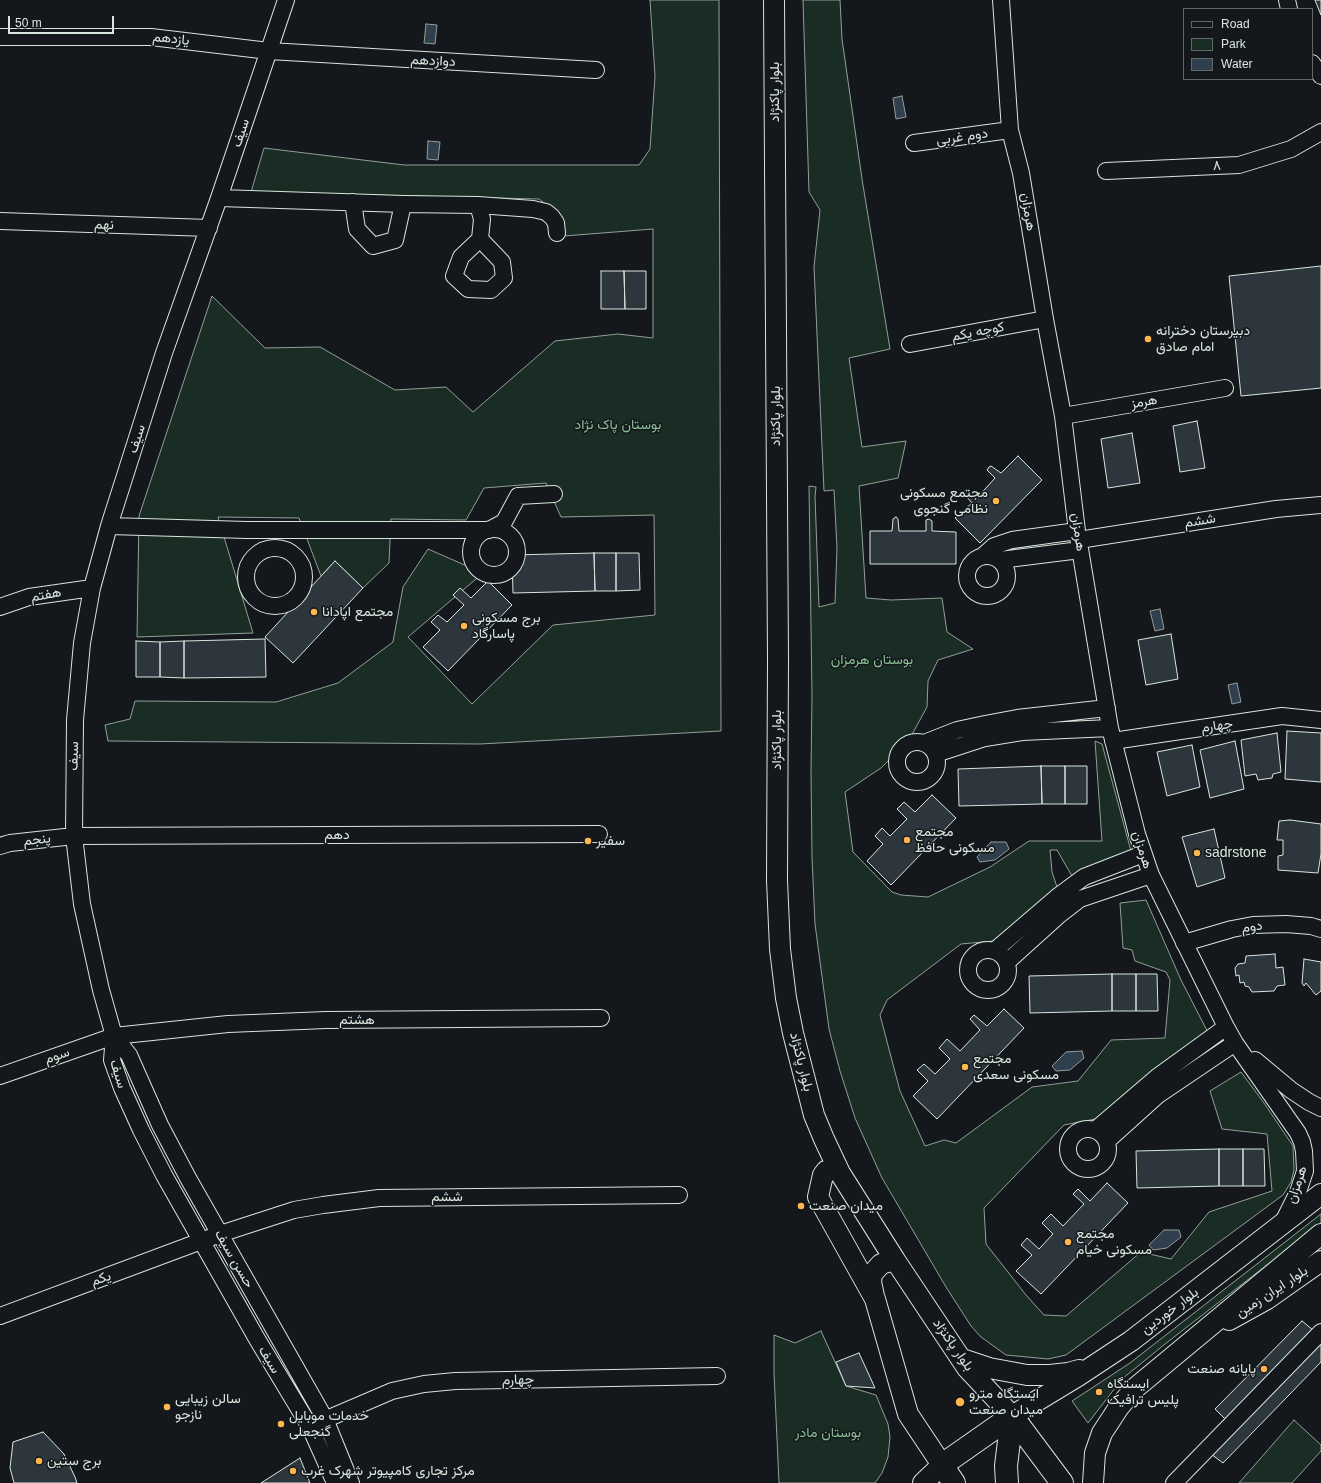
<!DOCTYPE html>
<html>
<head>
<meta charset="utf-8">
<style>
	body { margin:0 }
	#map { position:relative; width:1321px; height:1483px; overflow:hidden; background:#14181c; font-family:Helvetica,sans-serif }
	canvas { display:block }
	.legend { position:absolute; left:1183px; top:8px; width:130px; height:72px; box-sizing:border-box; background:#14181c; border:1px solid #626a69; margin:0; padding:5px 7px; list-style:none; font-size:12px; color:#d8e6dc }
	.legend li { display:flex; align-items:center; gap:8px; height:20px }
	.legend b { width:20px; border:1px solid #626a69 }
	.scale { position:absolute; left:8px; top:16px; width:106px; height:18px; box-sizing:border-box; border:2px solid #d8e6dc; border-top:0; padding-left:5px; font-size:12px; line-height:14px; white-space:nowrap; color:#d8e6dc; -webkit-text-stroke:3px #14181c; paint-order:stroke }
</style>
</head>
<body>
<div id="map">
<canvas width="1321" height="1483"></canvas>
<ul class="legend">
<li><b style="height:5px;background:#14181c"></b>Road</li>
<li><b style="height:11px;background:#1a2d24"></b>Park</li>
<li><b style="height:11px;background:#2f3f4d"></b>Water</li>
</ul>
<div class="scale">50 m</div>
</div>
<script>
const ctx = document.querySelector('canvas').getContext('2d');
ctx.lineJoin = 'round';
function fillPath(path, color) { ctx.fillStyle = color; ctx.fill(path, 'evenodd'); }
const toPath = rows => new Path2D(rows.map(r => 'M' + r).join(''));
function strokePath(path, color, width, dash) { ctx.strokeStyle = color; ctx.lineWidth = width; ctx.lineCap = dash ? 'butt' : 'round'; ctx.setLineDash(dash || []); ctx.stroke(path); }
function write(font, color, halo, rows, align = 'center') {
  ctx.font = font + ' Helvetica,Vazirmatn,sans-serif'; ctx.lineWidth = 3; ctx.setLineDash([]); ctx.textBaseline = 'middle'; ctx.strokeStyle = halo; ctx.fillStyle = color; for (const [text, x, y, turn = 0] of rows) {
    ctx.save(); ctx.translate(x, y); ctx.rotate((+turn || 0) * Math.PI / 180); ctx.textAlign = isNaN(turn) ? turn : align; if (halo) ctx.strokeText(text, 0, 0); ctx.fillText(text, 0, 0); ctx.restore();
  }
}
const green = toPath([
	[650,0,719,0,721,731,480,744,108,741,105,725,130,719,135,701,276,702,338,683,393,642,403,587,428,549,483,573,408,637,472,704,553,625,655,615,654,515,561,517,546,483,484,488,466,520,391,519,389,563,363,588,335,561,321,576,299,518,218,517,253,633,137,637,139,516,212,296,265,348,320,347,395,390,446,387,473,412,555,341,618,334,653,338,653,229,564,236,556,212,539,199,251,192,264,148,404,165,639,165,650,149,655,76,650,0],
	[803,0,840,0,842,39,862,179,890,349,849,358,862,447,906,441,898,478,859,486,866,598,891,600,942,598,947,632,973,649,938,660,928,681,927,707,909,740,881,768,845,792,853,852,892,892,901,895,928,897,990,867,1029,841,1102,841,1095,741,1102,744,1134,862,1076,883,1057,850,1050,850,1052,872,1060,896,1005,940,961,944,887,1000,880,1015,900,1091,925,1146,944,1140,956,1143,1032,1087,1078,1081,1111,1040,1165,1038,1170,980,1166,972,1135,961,1132,950,1123,948,1120,903,1146,900,1181,980,1217,1050,1121,1114,1064,1125,984,1208,986,1244,1026,1295,1044,1315,1066,1316,1141,1252,1171,1259,1209,1212,1272,1191,1267,1134,1222,1129,1210,1091,1241,1072,1264,1103,1293,1146,1294,1170,1291,1182,1283,1195,1066,1355,1048,1359,1006,1355,981,1337,971,1326,946,1287,882,1178,855,1118,840,1071,829,1029,815,924,812,857,811,772,812,696,809,486,816,487,815,496,819,607,835,603,837,548,834,490,824,491,814,267,820,210,809,192,803,0],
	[1321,1214,1321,1223,1165,1344,1122,1379,1088,1423,1072,1401,1130,1363,1321,1214],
	[821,1331,846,1386,876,1395,888,1424,890,1437,888,1457,882,1473,875,1483,779,1483,774,1373,774,1335,795,1343,821,1331],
	[1294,1420,1321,1445,1321,1451,1292,1483,1239,1483,1294,1420]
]);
const water = toPath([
	[426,24,437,25,435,44,424,43,426,24],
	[902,96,906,117,896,119,893,98,902,96],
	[428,141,440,142,438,160,427,159,428,141],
	[1160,609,1164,629,1155,631,1150,611,1160,609],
	[1237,683,1241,702,1232,704,1228,685,1237,683],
	[991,842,1006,842,1009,849,995,860,980,862,977,857,991,842],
	[1082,1051,1084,1058,1070,1070,1056,1071,1052,1066,1066,1052,1082,1051],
	[1164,1230,1179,1230,1181,1237,1167,1248,1153,1250,1149,1245,1164,1230]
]);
const building = toPath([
	[1315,0,1321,0,1321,15,1315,0],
	[1321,266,1321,388,1241,396,1229,276,1321,266],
	[601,271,624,271,625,309,601,309,601,271],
	[624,271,646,271,646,309,625,309,624,271],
	[1197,421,1205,468,1180,472,1173,426,1197,421],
	[1132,433,1140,483,1108,488,1101,439,1132,433],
	[1018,456,1042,480,980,543,955,518,972,503,964,494,965,490,968,490,977,498,995,478,987,470,989,467,991,466,1001,473,1018,456],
	[896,517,898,519,899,531,926,531,926,520,929,519,932,521,932,531,956,532,956,564,870,564,870,531,892,531,893,519,896,517],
	[594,553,595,591,513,593,512,555,594,553],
	[594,553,616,553,616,591,595,591,594,553],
	[616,553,639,553,640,590,616,591,616,553],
	[335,561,363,588,293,663,265,637,335,561],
	[488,581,512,605,448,671,423,647,440,630,431,622,438,615,447,622,464,605,453,595,460,588,471,598,488,581],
	[1171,634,1178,679,1146,685,1138,640,1171,634],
	[265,639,266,677,184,678,184,641,265,639],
	[136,641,160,642,160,677,136,677,136,641],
	[184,641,184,678,160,677,160,642,184,641],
	[1287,731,1321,733,1321,782,1285,779,1287,731],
	[1277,733,1281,772,1273,774,1272,778,1258,780,1256,774,1245,776,1241,740,1277,733],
	[1235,741,1244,789,1210,798,1200,750,1235,741],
	[1192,745,1200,787,1167,796,1157,752,1192,745],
	[1041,766,1065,766,1065,804,1042,804,1041,766],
	[1041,766,1042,804,959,806,958,769,1041,766],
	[1065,766,1087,766,1087,804,1065,804,1065,766],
	[932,795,956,818,891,885,867,861,883,844,875,836,882,828,890,836,907,819,897,809,904,802,915,812,932,795],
	[1290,820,1321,824,1321,854,1318,873,1278,870,1278,856,1283,855,1283,840,1277,840,1279,821,1290,820],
	[1214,829,1225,878,1197,887,1182,837,1214,829],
	[1275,954,1276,968,1283,967,1285,985,1277,986,1274,991,1252,992,1249,987,1245,986,1244,982,1240,983,1239,975,1236,976,1235,968,1238,964,1245,963,1246,956,1275,954],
	[1304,959,1321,962,1321,991,1316,995,1306,983,1304,986,1302,983,1304,959],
	[1112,974,1136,974,1136,1011,1112,1011,1112,974],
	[1112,974,1112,1011,1030,1013,1029,976,1112,974],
	[1136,974,1157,974,1158,1011,1136,1011,1136,974],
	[1004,1009,1024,1028,937,1119,913,1096,928,1081,917,1070,924,1064,935,1074,950,1059,939,1048,947,1039,960,1051,980,1030,970,1019,974,1015,987,1026,1004,1009],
	[1219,1149,1243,1149,1243,1186,1219,1186,1219,1149],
	[1219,1149,1219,1186,1137,1188,1136,1151,1219,1149],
	[1243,1149,1264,1149,1265,1186,1243,1186,1243,1149],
	[1107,1183,1128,1203,1041,1294,1016,1271,1032,1255,1021,1245,1027,1238,1039,1249,1053,1234,1042,1223,1051,1214,1063,1226,1084,1204,1073,1194,1078,1189,1090,1201,1107,1183],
	[1302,1321,1313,1330,1226,1420,1215,1409,1302,1321],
	[1321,1340,1321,1362,1223,1463,1211,1454,1321,1340],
	[859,1353,875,1388,846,1386,836,1362,859,1353],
	[43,1432,64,1454,75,1477,77,1483,14,1483,10,1468,13,1442,43,1432],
	[300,1458,310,1483,261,1483,300,1458]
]);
const minor = toPath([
	[286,0,219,198,164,353,109,526,92,588,82,643,75,720,74,836,82,904,101,990,114,1036,112,1060,122,1088,141,1130,164,1175,257,1339,310,1427,335,1483],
	[1001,0,1010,130,1021,173,1045,319,1063,416,1077,531,1110,728,1137,834,1151,875,1226,1027,1235,1043,1298,1133,1302,1142,1304,1151,1305,1171,1298,1192,1282,1224],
	[1287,0,1289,9],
	[0,37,151,37,269,51,596,70],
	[1312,63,1321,76],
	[914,143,1010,130],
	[1106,171,1239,165,1291,149,1321,132],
	[219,198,403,204,478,205,533,209,546,212,552,217,556,223,557,233],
	[353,202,357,229,373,246,395,240,403,204],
	[478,205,482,219,480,239,461,257,454,276,468,289,491,290,504,278,502,262,480,239],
	[0,221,209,228],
	[910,344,1045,319],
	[1063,416,1225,388],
	[109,526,247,530,489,530,504,522,518,496,554,494],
	'471 552a23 23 0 1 1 46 0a23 23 0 1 1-46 0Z',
	[1079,540,1276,509,1321,505],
	'246 577a29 29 0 1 1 58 0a29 29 0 1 1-58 0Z',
	[984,555,994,546,1012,540,1077,531],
	'967 576a20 20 0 1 1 40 0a20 20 0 1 1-40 0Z',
	[1000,560,1080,550],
	[0,607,29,597,92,588],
	[1113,741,1282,716,1321,720],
	'897 762a20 20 0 1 1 40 0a20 20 0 1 1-40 0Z',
	[924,743,957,730,985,724,1017,718,1107,708],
	[936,754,985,738,1022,732,1110,728],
	[0,846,10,843,74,836,599,834],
	[1184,943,1232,929,1253,925,1286,924,1311,926,1321,929],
	'968 970a20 20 0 1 1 40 0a20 20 0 1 1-40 0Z',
	[994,951,1057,897,1084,877,1143,854],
	[1007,962,1058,916,1080,899,1151,875],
	[114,1036,129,1055,160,1125,188,1178,325,1419,351,1483],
	[1255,1060,1291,1090,1309,1102,1321,1108],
	[0,1076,114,1036,228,1024,326,1020,601,1018],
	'1068 1149a20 20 0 1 1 40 0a20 20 0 1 1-40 0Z',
	[1095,1130,1157,1077,1226,1027],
	[1107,1141,1158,1095,1235,1043],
	[0,1316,220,1234,294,1210,323,1205,379,1198,679,1195],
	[315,1424,392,1391,424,1384,455,1381,717,1376],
	[1174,1483,1321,1332]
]);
const major = toPath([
	[774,0,778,659,777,880,780,949,786,998,793,1033,814,1115,824,1139,840,1173,895,1260,967,1368,1012,1416,1078,1376,1131,1341,1321,1194],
	[840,1173,834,1170,826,1171,823,1175,818,1197,875,1299,908,1414,942,1465,923,1483],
	[874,1296,871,1282,872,1274,881,1264,895,1260],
	[1229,1320,1267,1299,1321,1261],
	[962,1359,989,1368,1027,1375,1050,1375,1068,1373,1079,1370],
	[1093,1483,1095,1453,1102,1433,1119,1407,1134,1389,1321,1234]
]);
const highway = toPath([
	[1012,1416,1062,1483],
	[954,1483,942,1465,1012,1416],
	[1007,1483,1006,1466,1012,1416]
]);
const markers = [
	[1148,339,4,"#ffb74d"],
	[996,501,4,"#ffb74d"],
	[314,612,4,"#ffb74d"],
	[464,626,4,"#ffb74d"],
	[907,840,4,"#ffb74d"],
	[588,841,4,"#ffb74d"],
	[1197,853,4,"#ffb74d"],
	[965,1067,4,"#ffb74d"],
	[801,1206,4,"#ffb74d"],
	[1068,1242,4,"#ffb74d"],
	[1264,1369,4,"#ffb74d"],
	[1099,1392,4,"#ffb74d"],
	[960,1402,5,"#ffb74d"],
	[167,1407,4,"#ffb74d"],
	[281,1424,4,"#ffb74d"],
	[39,1461,4,"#ffb74d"],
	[293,1471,4,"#ffb74d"]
];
const streetNames = [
	["یازدهم",171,39,6],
	["دوازدهم",433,61,3],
	["بلوار پاکنژاد",775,92,-90],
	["سیف",241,133,-71],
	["دوم غربی",962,137,-8],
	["۸",1217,166,-3],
	["هرمزان",1028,212,81],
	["نهم",104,225,2],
	["کوچه یکم",978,332,-11],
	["هرمز",1144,402,-10],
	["بلوار پاکنژاد",776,416,-90],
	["سیف",137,439,-72],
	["ششم",1200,521,-9],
	["هرمزان",1078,532,82],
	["هفتم",46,595,-10],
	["چهارم",1217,726,-8],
	["بلوار پاکنژاد",777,740,-90],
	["سیف",74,756,-89],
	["دهم",337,835],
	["پنجم",37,840,-6],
	["هرمزان",1142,850,72],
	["دوم",1252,927,-7],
	["هشتم",357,1020],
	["سوم",57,1056,-19],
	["بلوار پاکنژاد",801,1062,76],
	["سیف",118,1074,73],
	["هرمزان",1297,1185,-72],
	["ششم",447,1197],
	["حسن سیف",234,1259,60],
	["یکم",101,1279,-20],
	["بلوار ایران زمین",1272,1292,-33],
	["بلوار خوردین",1170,1311,-37],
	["بلوار پاکنژاد",953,1345,55],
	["سیف",269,1360,59],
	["چهارم",518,1380,-1]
];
const poiNames = [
	["دبیرستان دخترانه",1156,331],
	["امام صادق",1156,347],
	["مجتمع مسکونی",988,493,"right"],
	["نظامی گنجوی",988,509,"right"],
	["مجتمع اپادانا",322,612],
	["برج مسکونی",472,618],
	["پاسارگاد",472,634],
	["مجتمع",915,832],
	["مسکونی حافظ",915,848],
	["سفیر",596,841],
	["sadrstone",1205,853],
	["مجتمع",973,1059],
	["مسکونی سعدی",973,1075],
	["میدان صنعت",809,1206],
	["مجتمع",1076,1234],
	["مسکونی خیام",1076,1250],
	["پایانه صنعت",1256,1369,"right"],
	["ایستگاه",1107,1384],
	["پلیس ترافیک",1107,1400],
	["ایستگاه مترو",969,1394],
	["میدان صنعت",969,1410],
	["سالن زیبایی",175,1399],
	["نازجو",175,1415],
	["خدمات موبایل",289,1416],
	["گنجعلی",289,1432],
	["برج ستین",47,1461],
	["مرکز تجاری کامپیوتر شهرک غرب",301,1471]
];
const parkNames = [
	["بوستان پاک نژاد",618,425],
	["بوستان هرمزان",872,660],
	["بوستان مادر",828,1433]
];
fillPath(green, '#1a2d24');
strokePath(green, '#939e99', 1);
fillPath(water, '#2f3f4d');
strokePath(water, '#939e99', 1);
fillPath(building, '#2c363c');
strokePath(building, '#d8e6dc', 1);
strokePath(minor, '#d8e6dc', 18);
strokePath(major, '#d8e6dc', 22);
strokePath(highway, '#d8e6dc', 24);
strokePath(minor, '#14181c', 16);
strokePath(major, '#14181c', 20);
strokePath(highway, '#14181c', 22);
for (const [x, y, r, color] of markers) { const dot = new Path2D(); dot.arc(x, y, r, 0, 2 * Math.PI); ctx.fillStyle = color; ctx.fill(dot); strokePath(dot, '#14181c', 1.5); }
write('14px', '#d8e6dc', '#14181c', streetNames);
write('14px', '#d8e6dc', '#14181c', poiNames, 'left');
write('14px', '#8ac095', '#14181c', parkNames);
</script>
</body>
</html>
